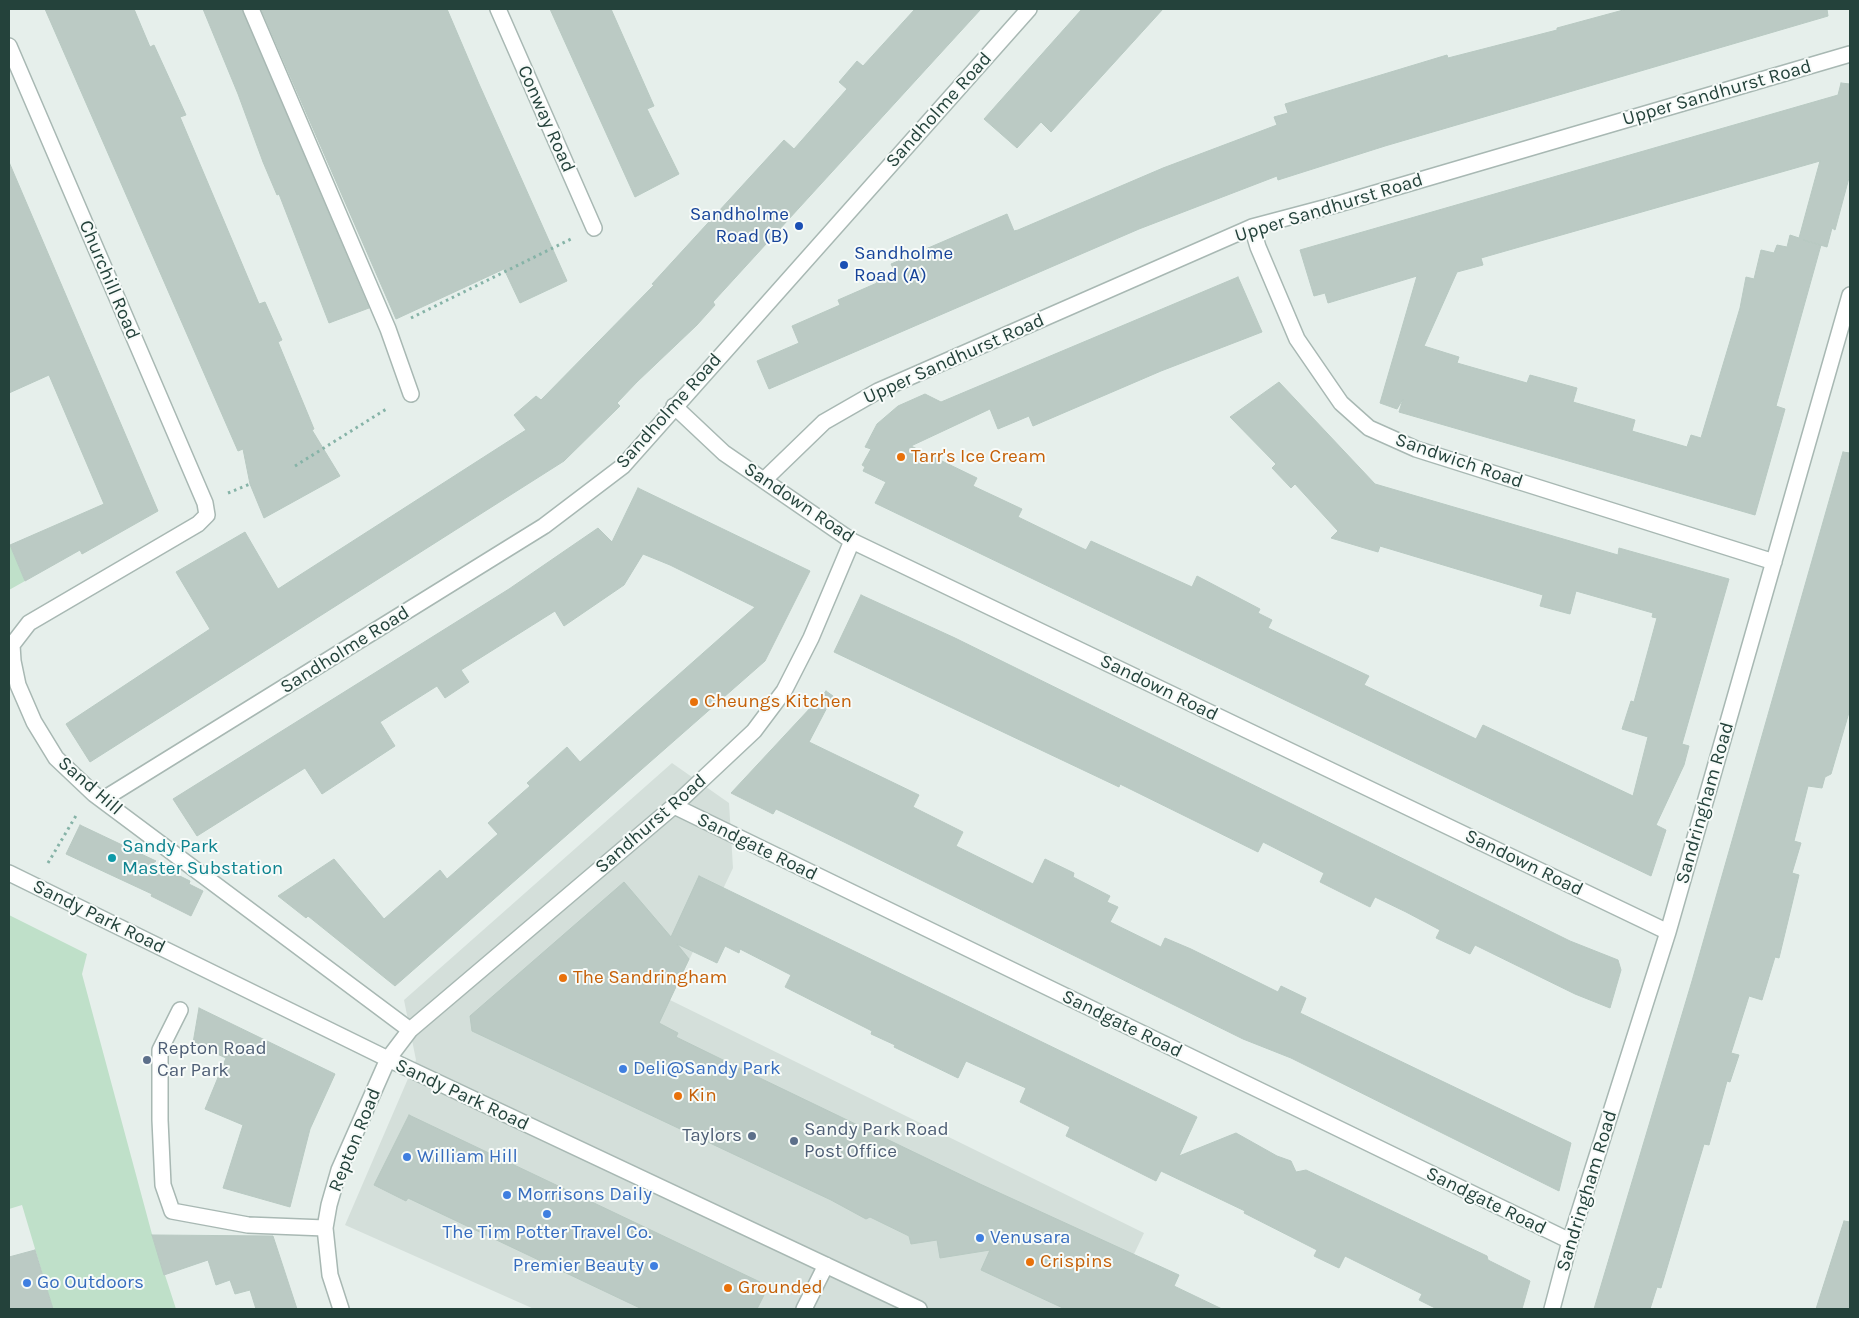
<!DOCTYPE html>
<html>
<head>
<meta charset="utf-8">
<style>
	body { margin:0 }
	#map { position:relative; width:1859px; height:1318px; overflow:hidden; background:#e6efeb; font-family:Karla,sans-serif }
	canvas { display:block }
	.frame { position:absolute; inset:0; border:10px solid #24423b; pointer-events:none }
</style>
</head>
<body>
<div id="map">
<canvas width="1859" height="1318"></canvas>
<div class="frame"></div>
</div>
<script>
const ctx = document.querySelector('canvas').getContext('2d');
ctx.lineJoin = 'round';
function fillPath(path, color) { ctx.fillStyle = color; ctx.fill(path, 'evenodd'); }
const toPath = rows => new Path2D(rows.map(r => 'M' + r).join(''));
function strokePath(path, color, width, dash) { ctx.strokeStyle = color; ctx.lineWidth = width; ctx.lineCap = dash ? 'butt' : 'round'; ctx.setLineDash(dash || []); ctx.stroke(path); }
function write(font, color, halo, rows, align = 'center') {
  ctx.font = font + ' Karla,sans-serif'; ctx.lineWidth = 4; ctx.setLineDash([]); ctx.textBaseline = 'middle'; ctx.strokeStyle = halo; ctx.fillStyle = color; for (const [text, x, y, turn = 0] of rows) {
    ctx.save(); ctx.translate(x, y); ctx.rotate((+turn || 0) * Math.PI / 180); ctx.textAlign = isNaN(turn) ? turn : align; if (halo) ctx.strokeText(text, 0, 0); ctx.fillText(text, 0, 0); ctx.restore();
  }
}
const built = toPath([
	[672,763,729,803,733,868,670,1000,1144,1233,1108,1309,534,1309,345,1225,416,1060,404,1000]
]);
const green = toPath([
	[10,545,25,581,9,590,9,546],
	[9,915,87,954,82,974,153,1238,176,1309,53,1309,22,1205,9,1209]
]);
const building = toPath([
	[45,9,134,9,150,47,154,45,186,115,180,117,259,304,265,302,282,340,278,342,314,429,312,430,340,476,264,518,250,484,243,449,238,451,45,9],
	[203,9,242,9,369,308,329,323,279,194,277,195,263,162,238,94,203,9],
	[261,9,447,9,479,84,567,281,520,303,504,269,396,319,261,9],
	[550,9,611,9,654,106,647,109,679,174,635,197,550,9],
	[915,9,981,9,713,302,715,305,697,325,637,382,617,403,620,406,564,461,90,762,66,724,210,629,176,572,245,532,278,589,526,430,514,415,536,396,541,400,654,285,652,284,784,140,794,149,847,89,839,82,857,61,863,66,915,9],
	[1082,9,1163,9,1051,132,1041,122,1017,148,984,119,1082,9],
	[1627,9,1827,9,1828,16,1385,146,1278,180,1277,176,1139,229,769,389,757,361,799,343,792,326,840,305,838,300,877,283,875,278,894,270,891,264,1007,214,1014,231,1018,230,1163,168,1277,125,1274,117,1288,113,1285,104,1447,55,1448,58,1557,30,1557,28,1627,9],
	[1841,83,1850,84,1850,174,1835,230,1832,228,1827,247,1803,240,1821,245,1776,406,1785,409,1755,515,1399,412,1403,399,1397,409,1380,403,1417,276,1328,303,1325,293,1314,296,1300,250,1838,95,1841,83],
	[1820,161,1799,238,1790,235,1787,247,1777,245,1774,253,1761,250,1754,279,1746,277,1740,308,1701,438,1691,435,1687,447,1632,431,1635,420,1573,402,1577,388,1530,375,1527,383,1457,363,1459,357,1424,346,1457,272,1483,265,1481,258,1820,161],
	[9,162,158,511,82,554,80,550,25,581,10,545,104,504,49,375,9,393,9,162],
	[1238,277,1262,332,1161,371,1033,426,1029,416,998,429,990,409,911,446,977,478,973,486,1022,509,1018,517,1086,550,1091,541,1192,587,1197,576,1260,609,1258,613,1272,620,1268,628,1369,676,1364,685,1476,739,1483,725,1633,796,1648,737,1622,729,1631,701,1634,702,1657,618,1652,617,1653,613,1576,591,1570,614,1540,606,1543,595,1380,546,1378,552,1331,538,1338,531,1295,484,1291,488,1272,468,1276,464,1230,417,1279,382,1375,484,1618,555,1619,548,1729,579,1682,744,1689,746,1684,765,1656,825,1666,830,1651,876,875,503,886,482,863,471,865,467,862,465,871,449,865,447,877,424,898,406,925,394,941,402,1238,277],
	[1843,452,1850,453,1850,709,1831,774,1825,777,1822,788,1808,786,1794,841,1801,843,1792,873,1799,875,1779,958,1775,957,1762,1000,1749,996,1731,1053,1739,1055,1730,1082,1727,1081,1709,1145,1704,1144,1661,1288,1657,1287,1650,1309,1594,1309,1692,981,1843,452],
	[638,488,810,571,765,661,395,986,308,916,306,918,278,896,334,859,384,919,440,870,447,879,498,834,488,823,530,786,527,783,567,747,580,762,755,607,670,565,643,554,624,585,564,626,555,611,461,670,469,682,445,698,437,686,380,722,395,746,322,794,305,768,197,836,173,799,509,589,598,528,612,542,638,488],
	[861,595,955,638,1570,941,1618,960,1621,970,1610,1008,1575,994,1475,945,1470,954,1436,938,1440,930,1406,912,1375,897,1370,907,1320,882,1324,873,1263,842,1258,852,1120,784,1119,787,834,652,861,595],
	[826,691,833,696,809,742,919,795,913,807,963,832,956,846,1033,884,1045,859,1074,873,1073,877,1110,896,1107,902,1118,907,1110,922,1161,947,1165,938,1191,949,1278,992,1281,986,1306,998,1300,1013,1571,1143,1559,1191,1291,1058,1243,1039,846,843,776,809,773,814,731,793,826,691],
	[80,825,156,861,153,863,190,881,189,884,203,891,191,916,151,896,152,894,66,854,80,825],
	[699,876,1197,1117,1179,1156,1236,1133,1277,1156,1291,1161,1296,1172,1306,1170,1487,1256,1488,1260,1530,1281,1522,1309,1437,1309,1419,1300,1422,1294,1345,1256,1339,1268,1314,1256,1317,1250,1244,1213,1245,1211,1161,1171,1156,1181,1066,1136,1070,1127,1020,1102,1026,1088,966,1061,958,1078,894,1047,895,1045,871,1034,872,1031,785,987,791,975,740,949,739,953,725,946,717,963,677,944,689,959,659,1023,678,1033,676,1037,764,1080,980,1184,1179,1275,1174,1286,1222,1309,1065,1309,981,1270,990,1250,940,1258,937,1240,911,1244,909,1236,870,1217,866,1219,831,1200,472,1031,470,1016,624,882,671,937,699,876],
	[199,1008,335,1074,310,1129,290,1207,223,1188,243,1125,205,1109,226,1058,193,1043,199,1008],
	[409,1115,760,1282,764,1295,757,1309,642,1309,408,1198,406,1201,374,1185,409,1115],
	[1844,1221,1850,1222,1850,1309,1816,1309,1844,1221],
	[152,1235,273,1236,297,1309,256,1309,250,1290,235,1294,230,1280,216,1285,208,1260,164,1275,152,1235],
	[35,1250,53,1309,9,1309,9,1257,35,1250]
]);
const path = toPath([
	[411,318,571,239],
	[295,466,388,408],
	[228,493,250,484],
	[48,863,77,814]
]);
const minor = toPath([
	[251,9,388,329,411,394],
	[498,9,594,228],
	[9,46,205,503,207,515,198,524,29,623,12,645,13,661,18,685,34,722,56,758,94,794,410,1030],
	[1252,227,1258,247,1297,339,1341,403,1369,428,1416,449,1774,562],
	[674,406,724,453,852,541,1668,932],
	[764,480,824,422,878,391,1252,227,1335,205,1850,54],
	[102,800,544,526,623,466,1029,9],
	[674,806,1570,1241],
	[9,873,388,1059,919,1309],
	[180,1010,160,1050,160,1120,163,1185,172,1211,248,1225,325,1228],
	[341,1309,330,1275,325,1228,329,1205,339,1170,388,1059,410,1030,674,806,754,731,784,691,811,638,852,541],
	[804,1309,826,1265],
	[1552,1309,1570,1241,1668,932,1850,295]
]);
const markers = [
	[799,226,5,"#1a4fb4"],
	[844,265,5,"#1a4fb4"],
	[901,457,5,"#e8710a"],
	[694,702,5,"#e8710a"],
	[112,858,5,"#0f9aa8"],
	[563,978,5,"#e8710a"],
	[147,1060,5,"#5c6f8a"],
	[623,1069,5,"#3f7fe0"],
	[678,1096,5,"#e8710a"],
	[752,1136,5,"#5c6f8a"],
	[794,1141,5,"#5c6f8a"],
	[407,1157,5,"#3f7fe0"],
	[507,1195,5,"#3f7fe0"],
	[547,1214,5,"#3f7fe0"],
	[980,1238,5,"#3f7fe0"],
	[1030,1262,5,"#e8710a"],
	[654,1266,5,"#3f7fe0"],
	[27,1283,5,"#3f7fe0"],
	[728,1288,5,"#e8710a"]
];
const streetNames = [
	["Upper Sandhurst Road",1717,93,-16],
	["Sandholme Road",939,110,-48],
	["Conway Road",546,119,66],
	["Upper Sandhurst Road",1329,208,-17],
	["Churchill Road",109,280,67],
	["Upper Sandhurst Road",954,359,-24],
	["Sandholme Road",669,411,-48],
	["Sandwich Road",1459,461,19],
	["Sandown Road",799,503,34],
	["Sandholme Road",345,650,-32],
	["Sandown Road",1159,688,26],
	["Sand Hill",90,786,41],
	["Sandringham Road",1705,803,-74],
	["Sandhurst Road",651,824,-41],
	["Sandgate Road",757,847,26],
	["Sandown Road",1524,863,26],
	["Sandy Park Road",99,917,26],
	["Sandgate Road",1122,1024,26],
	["Sandy Park Road",462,1095,25],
	["Repton Road",355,1140,-68],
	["Sandringham Road",1587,1191,-73],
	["Sandgate Road",1486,1201,26]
];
const transitNames = [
	["Sandholme",789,215],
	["Road (B)",789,237],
	["Sandholme",854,254,"left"],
	["Road (A)",854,276,"left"]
];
const foodNames = [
	["Tarr's Ice Cream",911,457],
	["Cheungs Kitchen",704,702],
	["The Sandringham",573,978],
	["Kin",688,1096],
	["Crispins",1040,1262],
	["Grounded",738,1288]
];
const cultureNames = [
	["Sandy Park",122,847],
	["Master Substation",122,869]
];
const serviceNames = [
	["Repton Road",157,1049],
	["Car Park",157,1071],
	["Sandy Park Road",804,1130],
	["Post Office",804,1152],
	["Taylors",742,1136,"right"]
];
const shopNames = [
	["Deli@Sandy Park",633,1069],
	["William Hill",417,1157],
	["Morrisons Daily",517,1195],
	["The Tim Potter Travel Co.",547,1233,"center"],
	["Venusara",990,1238],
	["Premier Beauty",644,1266,"right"],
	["Go Outdoors",37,1283]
];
fillPath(built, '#d4dfda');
fillPath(green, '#bfe0c9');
fillPath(building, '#bbcac4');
strokePath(building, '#b8c9c2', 1);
strokePath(minor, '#a8b8b3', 18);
strokePath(path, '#86b3a7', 3, [2.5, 4]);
strokePath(minor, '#fff', 15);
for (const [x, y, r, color] of markers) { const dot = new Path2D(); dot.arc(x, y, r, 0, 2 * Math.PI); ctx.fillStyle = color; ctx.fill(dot); strokePath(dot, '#f7fbf9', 2); }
write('19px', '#24423b', '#f7fbf9', streetNames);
write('19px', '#164399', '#f7fbf9', transitNames, 'right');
write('19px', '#c56008', '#f7fbf9', foodNames, 'left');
write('19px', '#0d838f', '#f7fbf9', cultureNames, 'left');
write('19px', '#4e5e75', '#f7fbf9', serviceNames, 'left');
write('19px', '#366cbe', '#f7fbf9', shopNames, 'left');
</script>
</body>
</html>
